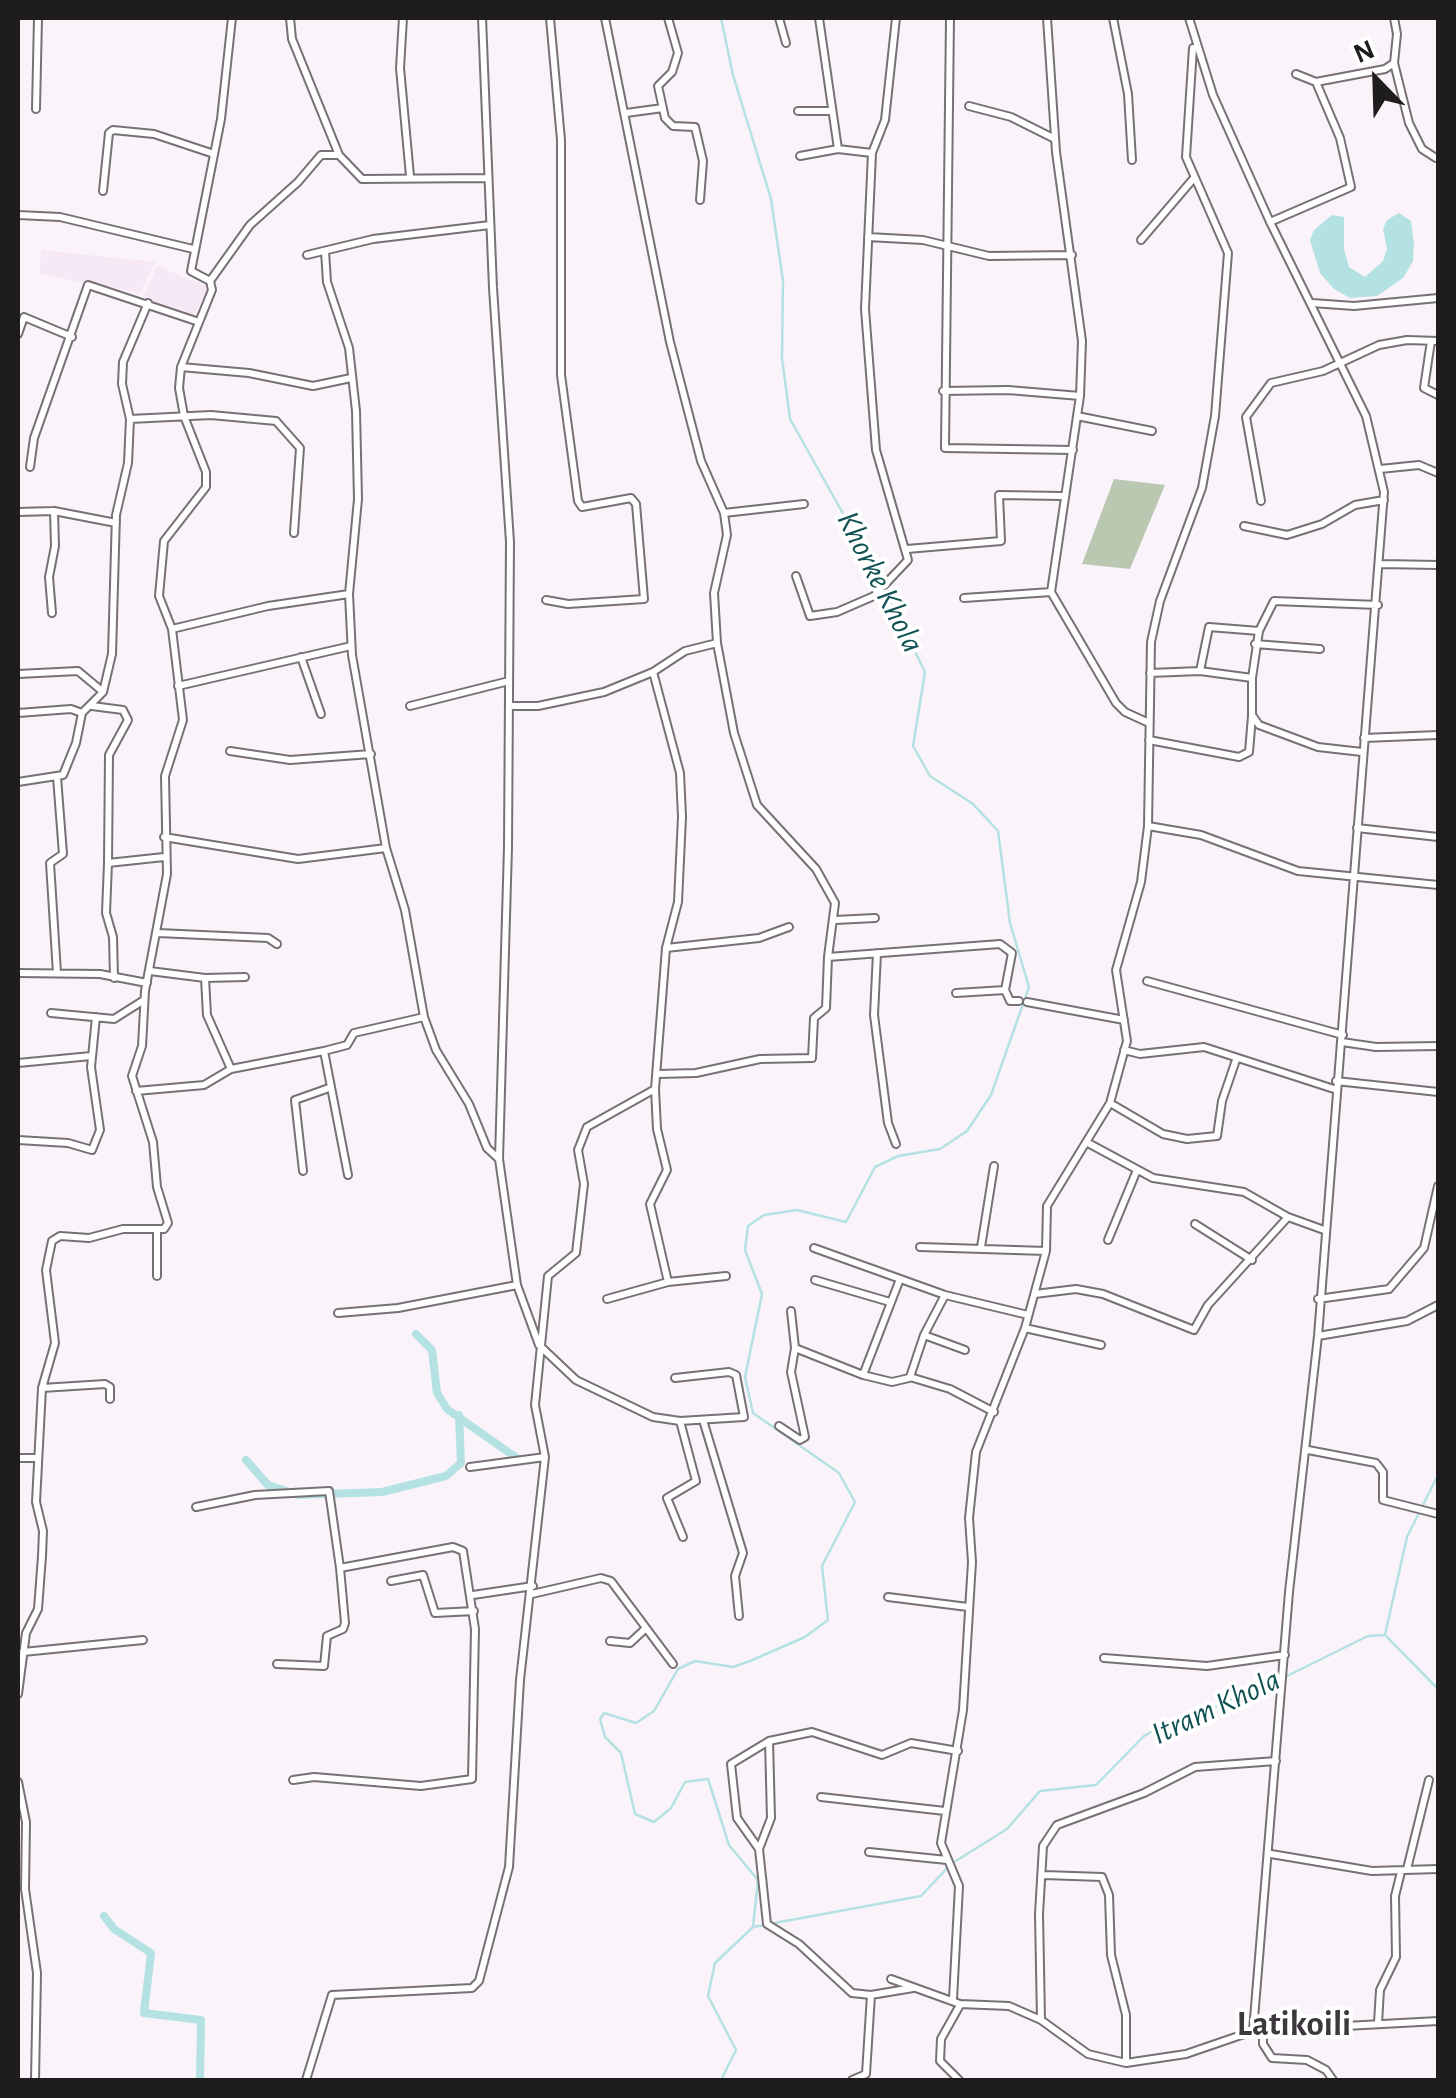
<!DOCTYPE html>
<html>
<head>
<meta charset="utf-8">
<style>
	body { margin:0 }
	#map { position:relative; width:1456px; height:2098px; overflow:hidden; background:#faf3f9; font-family:"Alegreya Sans",sans-serif }
	canvas { display:block }
	.frame { position:absolute; inset:0; border:20px solid #1f1c1e; pointer-events:none }
	.north { position:absolute; left:1326px; top:30px; width:100px; height:100px; -webkit-text-stroke:8px #fff; paint-order:stroke; rotate:337deg; font-size:28px; font-weight:700; line-height:40px; text-align:center; color:#1f1c1e }
	.north::after { content:''; display:block; margin:auto; width:35px; height:45px; background:#1f1c1e; clip-path:polygon(50% 0,100% 100%,50% 72%,0 100%) }
</style>
</head>
<body>
<div id="map">
<canvas width="1456" height="2098"></canvas>
<div class="frame"></div>
<div class="north">N</div>
</div>
<script>
const ctx = document.querySelector('canvas').getContext('2d');
ctx.lineJoin = 'round';
function fillPath(path, color) { ctx.fillStyle = color; ctx.fill(path, 'evenodd'); }
const toPath = rows => new Path2D(rows.map(r => 'M' + r).join(''));
function strokePath(path, color, width, dash) { ctx.strokeStyle = color; ctx.lineWidth = width; ctx.lineCap = dash ? 'butt' : 'round'; ctx.setLineDash(dash || []); ctx.stroke(path); }
function write(font, color, halo, rows, align = 'center') {
  ctx.font = font + ' "Alegreya Sans",sans-serif'; ctx.lineWidth = 8; ctx.setLineDash([]); ctx.textBaseline = 'middle'; ctx.strokeStyle = halo; ctx.fillStyle = color; for (const [text, x, y, turn = 0] of rows) {
    ctx.save(); ctx.translate(x, y); ctx.rotate((+turn || 0) * Math.PI / 180); ctx.textAlign = isNaN(turn) ? turn : align; if (halo) ctx.strokeText(text, 0, 0); ctx.fillText(text, 0, 0); ctx.restore();
  }
}
const built = toPath([
	[41,250,155,262,140,293,40,274],
	[157,266,208,287,193,317,143,299]
]);
const green = toPath([
	[1114,479,1165,485,1130,569,1082,564]
]);
const water = toPath([
	[1399,213,1411,221,1414,244,1413,261,1403,278,1377,296,1350,298,1334,289,1320,273,1310,240,1314,230,1332,215,1344,217,1344,249,1349,267,1365,277,1383,261,1387,249,1383,229,1387,220]
]);
const stream = toPath([
	[721,18,733,75,771,199,783,281,782,358,790,419,882,583],
	[1387,1637,1438,1689],
	[1287,1676,1368,1636,1385,1635,1407,1537,1438,1475],
	[753,1927,758,1880,729,1845,708,1779,685,1782,671,1808,654,1822,635,1814,621,1753,605,1737,600,1719,604,1713,636,1723,654,1711,678,1669,695,1661,733,1667,750,1661,805,1637,828,1620,822,1566,855,1502,839,1473,753,1413,745,1377,762,1294,745,1250,748,1226,764,1215,797,1210,846,1222,875,1167,898,1156,940,1149,967,1131,991,1095,1029,987,1010,923,998,831,973,804,930,776,913,746,925,672,885,590],
	[721,2080,736,2050,708,1996,715,1963,753,1927,921,1896,951,1864,1007,1829,1040,1791,1096,1785,1144,1736,1167,1723,1192,1724,1195,1716,1279,1679]
]);
const canal = toPath([
	[416,1334,432,1350,437,1393,447,1409,518,1459],
	[246,1460,268,1485,298,1495,382,1492,446,1476,461,1463,459,1415],
	[104,1916,114,1929,151,1953,144,2013,201,2020,200,2080]
]);
const street = toPath([
	[290,18,292,39,339,155],
	[403,18,400,68,410,176],
	[482,18,493,288,510,542,508,847,499,1159,517,1285,539,1345,576,1380,653,1417,680,1421,744,1417,736,1375,729,1372,675,1378],
	[605,18,670,342,701,461,724,513,727,535,714,593,717,643,734,733,757,805,816,869,835,903,828,957,1000,944,1012,953,1005,990,1010,1001,1019,1001],
	[668,18,678,53,672,72,658,86,665,118,673,126,695,127,703,161,700,200],
	[779,18,786,43],
	[819,18,838,149,872,153],
	[950,18,945,448,1073,450],
	[1047,18,1056,152,1082,341,1080,396,1051,592,1116,703,1125,712,1149,723],
	[1113,18,1128,94,1132,160],
	[1189,18,1213,95,1270,222,1366,416,1384,492,1318,1336,1289,1592,1253,2031],
	[1394,18,1397,34,1394,63,1409,123,1422,149,1436,158],
	[1296,74,1316,82,1385,69,1394,63],
	[969,106,1011,117,1055,139],
	[36,109,38,18],
	[798,111,831,111],
	[626,113,663,108],
	[800,156,838,149],
	[103,191,109,133,113,130,154,134,211,153],
	[18,215,60,217,193,249],
	[1270,222,1351,187,1340,138,1316,82],
	[868,237,923,240,989,256,1072,255],
	[1141,240,1194,178],
	[325,251,327,282,349,348,356,411,358,499,349,594,352,655,386,848,405,910,424,1017,436,1050,469,1104,487,1148,499,1159],
	[307,255,373,239,490,225],
	[210,281,250,225,298,182,321,155,339,155,362,179,488,178],
	[1312,303,1354,306,1438,298],
	[18,334,24,317,72,337],
	[1431,341,1424,388,1438,395],
	[181,367,249,373,313,386,351,378],
	[943,391,1008,390,1080,396],
	[1077,416,1152,431],
	[130,419,122,384,123,362,148,303],
	[30,467,34,438,88,285,199,322],
	[1380,469,1419,465,1438,473],
	[1261,501,1246,417,1271,383,1323,371,1379,345,1407,340,1438,341],
	[18,512,54,511,116,523],
	[724,513,804,504],
	[1244,526,1287,535,1322,524,1355,505,1384,500],
	[907,549,1001,541,999,495,1062,496],
	[1381,564,1438,565],
	[796,576,810,616,837,612,874,596,908,560,876,450,865,309,872,153,885,120,896,18],
	[964,598,1051,592],
	[546,600,568,604,644,599,636,504,631,498,582,507,578,501,561,375,561,140,550,18],
	[52,613,49,577,55,546,54,511],
	[172,629,268,606,349,594],
	[1255,644,1320,649],
	[301,657,321,714],
	[1200,671,1209,627,1259,631,1274,601,1378,605],
	[1150,673,1200,671,1252,678,1252,715,1259,725,1318,747,1362,752],
	[18,674,78,671,102,691],
	[1252,678,1259,631],
	[178,686,351,646],
	[92,706,123,710,128,720,109,755,108,863,164,857],
	[410,706,509,681],
	[509,706,538,706,604,692,653,672,685,651,717,643],
	[18,713,71,709,82,713],
	[1364,738,1438,735],
	[1149,740,1239,757,1249,752,1252,716],
	[230,751,290,760,371,754],
	[57,777,63,854,50,863,57,973],
	[18,782,63,775,76,743,82,713,103,692,112,654,116,515,128,463,130,419,211,415,276,421,300,448,294,533],
	[1148,826,1201,835,1298,871,1438,885],
	[1357,828,1438,837],
	[164,837,298,859,386,848],
	[108,863,106,913,113,937,114,978],
	[835,920,875,918],
	[158,933,268,938,277,944],
	[666,948,759,938,789,927],
	[877,953,874,1015,888,1123,896,1144],
	[150,971,205,978,207,1015,231,1069,324,1051,348,1175],
	[18,973,100,974,147,983],
	[205,978,245,977],
	[1147,981,1343,1035],
	[956,993,1005,990],
	[1027,1002,1124,1020],
	[51,1013,114,1019,144,1000],
	[1342,1042,1376,1047,1438,1046],
	[1124,1050,1140,1054,1204,1047,1334,1089],
	[324,1051,347,1045,354,1033,424,1017],
	[18,1063,91,1056],
	[658,1074,696,1073,760,1059,812,1058,814,1018,826,1008,828,957],
	[1336,1081,1438,1092],
	[136,1091,204,1085,231,1069],
	[1110,1103,1163,1134,1187,1139,1217,1136,1222,1101,1236,1060],
	[18,1140,68,1143,92,1150,100,1130,91,1067,96,1017],
	[1088,1143,1153,1178,1244,1192,1288,1217,1324,1230],
	[303,1171,295,1100,329,1088],
	[1195,1224,1252,1260],
	[1108,1240,1137,1170],
	[920,1247,1046,1251],
	[981,1247,994,1166],
	[814,1248,945,1295,1028,1315],
	[157,1276,157,1229],
	[815,1280,890,1302],
	[668,1282,726,1276],
	[1035,1294,1076,1289,1103,1294,1194,1330,1208,1305,1288,1217],
	[945,1295,924,1335,910,1377,950,1389,994,1412],
	[607,1299,668,1282,650,1204,667,1170,657,1129,655,1089,666,948,678,902,682,817,680,773,653,672],
	[1318,1299,1389,1289,1424,1248,1438,1186],
	[791,1311,795,1348,863,1375,900,1279],
	[338,1313,398,1308,517,1285],
	[1025,1328,1101,1345],
	[924,1335,965,1350],
	[1318,1336,1407,1321,1438,1305],
	[863,1375,892,1382,909,1378],
	[42,1388,105,1384,110,1387,110,1399],
	[703,1420,743,1553,735,1576,739,1616],
	[680,1421,696,1481,667,1498,683,1537],
	[779,1426,800,1440,805,1437,791,1372,795,1348],
	[1308,1450,1376,1463,1383,1472,1383,1500,1438,1514],
	[18,1458,38,1458],
	[470,1467,545,1457],
	[196,1507,255,1495,329,1491,340,1568],
	[391,1581,423,1575,435,1613,474,1611],
	[532,1594,601,1578,611,1581,673,1664],
	[473,1595,533,1586],
	[888,1597,968,1607],
	[610,1641,630,1643,645,1629],
	[23,1652,143,1640],
	[1104,1658,1207,1666,1285,1655],
	[277,1664,324,1666,327,1636,343,1629,345,1623,340,1568,453,1547,463,1551,475,1629,472,1779,421,1786,314,1777,293,1780],
	[18,1694,26,1633,38,1609,42,1556,43,1531,36,1502,42,1388,55,1343,46,1270,52,1241,60,1236,89,1238,123,1229,164,1229,168,1223,157,1187,153,1142,132,1076,142,1046,145,991,167,874,165,776,183,720,172,629,159,596,164,541,206,487,206,472,184,416,179,388,181,367,212,290,210,281,191,271,221,119,232,18],
	[18,1782,26,1822,25,1889,37,1973,35,2080],
	[821,1797,945,1811],
	[759,1849,771,1818,769,1741],
	[869,1852,947,1860],
	[1271,1854,1372,1871,1438,1869],
	[1407,1869,1429,1780],
	[1044,1875,1102,1877,1109,1895,1111,1955,1126,2015,1126,2063],
	[891,1979,960,2004,1009,2006,1041,2020,1088,2054,1126,2063,1186,2054,1253,2031,1438,2021],
	[913,1988,871,1995,852,1993,799,1944,767,1924,759,1849,737,1818,731,1764,769,1741,812,1732,882,1755,911,1743,958,1751],
	[953,1999,959,1886,941,1843,963,1710,972,1562,969,1518,976,1452,1025,1328,1046,1251,1047,1206,1110,1103,1127,1041,1116,970,1141,882,1148,826,1151,642,1160,601,1202,488,1215,416,1228,253,1186,157,1193,48],
	[1041,2020,1039,1914,1043,1846,1057,1825,1144,1793,1195,1767,1276,1761],
	[1378,2023,1380,1990,1396,1957,1395,1896,1401,1872],
	[1263,2031,1263,2044,1272,2058,1307,2060,1326,2070,1333,2080],
	[306,2080,332,1995,472,1988,479,1981,509,1867,520,1680,545,1457,535,1405,548,1276,576,1253,584,1184,578,1150,587,1127,655,1089],
	[852,2080,866,2074,871,1995],
	[959,2080,940,2061,941,2039,960,2005]
]);
const waterNames = [
	["Khorke Khola",880,582,63],
	["Itram Khola",1216,1707,-25]
];
const quarterNames = [
	["Latikoili",1294,2024]
];
fillPath(built, '#f6e8f4');
fillPath(green, '#bac8b2');
fillPath(water, '#b4e2e2');
strokePath(stream, '#b4e2e2', 2.5);
strokePath(canal, '#b4e2e2', 8);
strokePath(street, '#777176', 10);
strokePath(street, '#fff', 6);
write('italic 32px', '#115254', '#fff', waterNames);
write('bold 35px', '#3d383d', '#fff', quarterNames);
</script>
</body>
</html>
